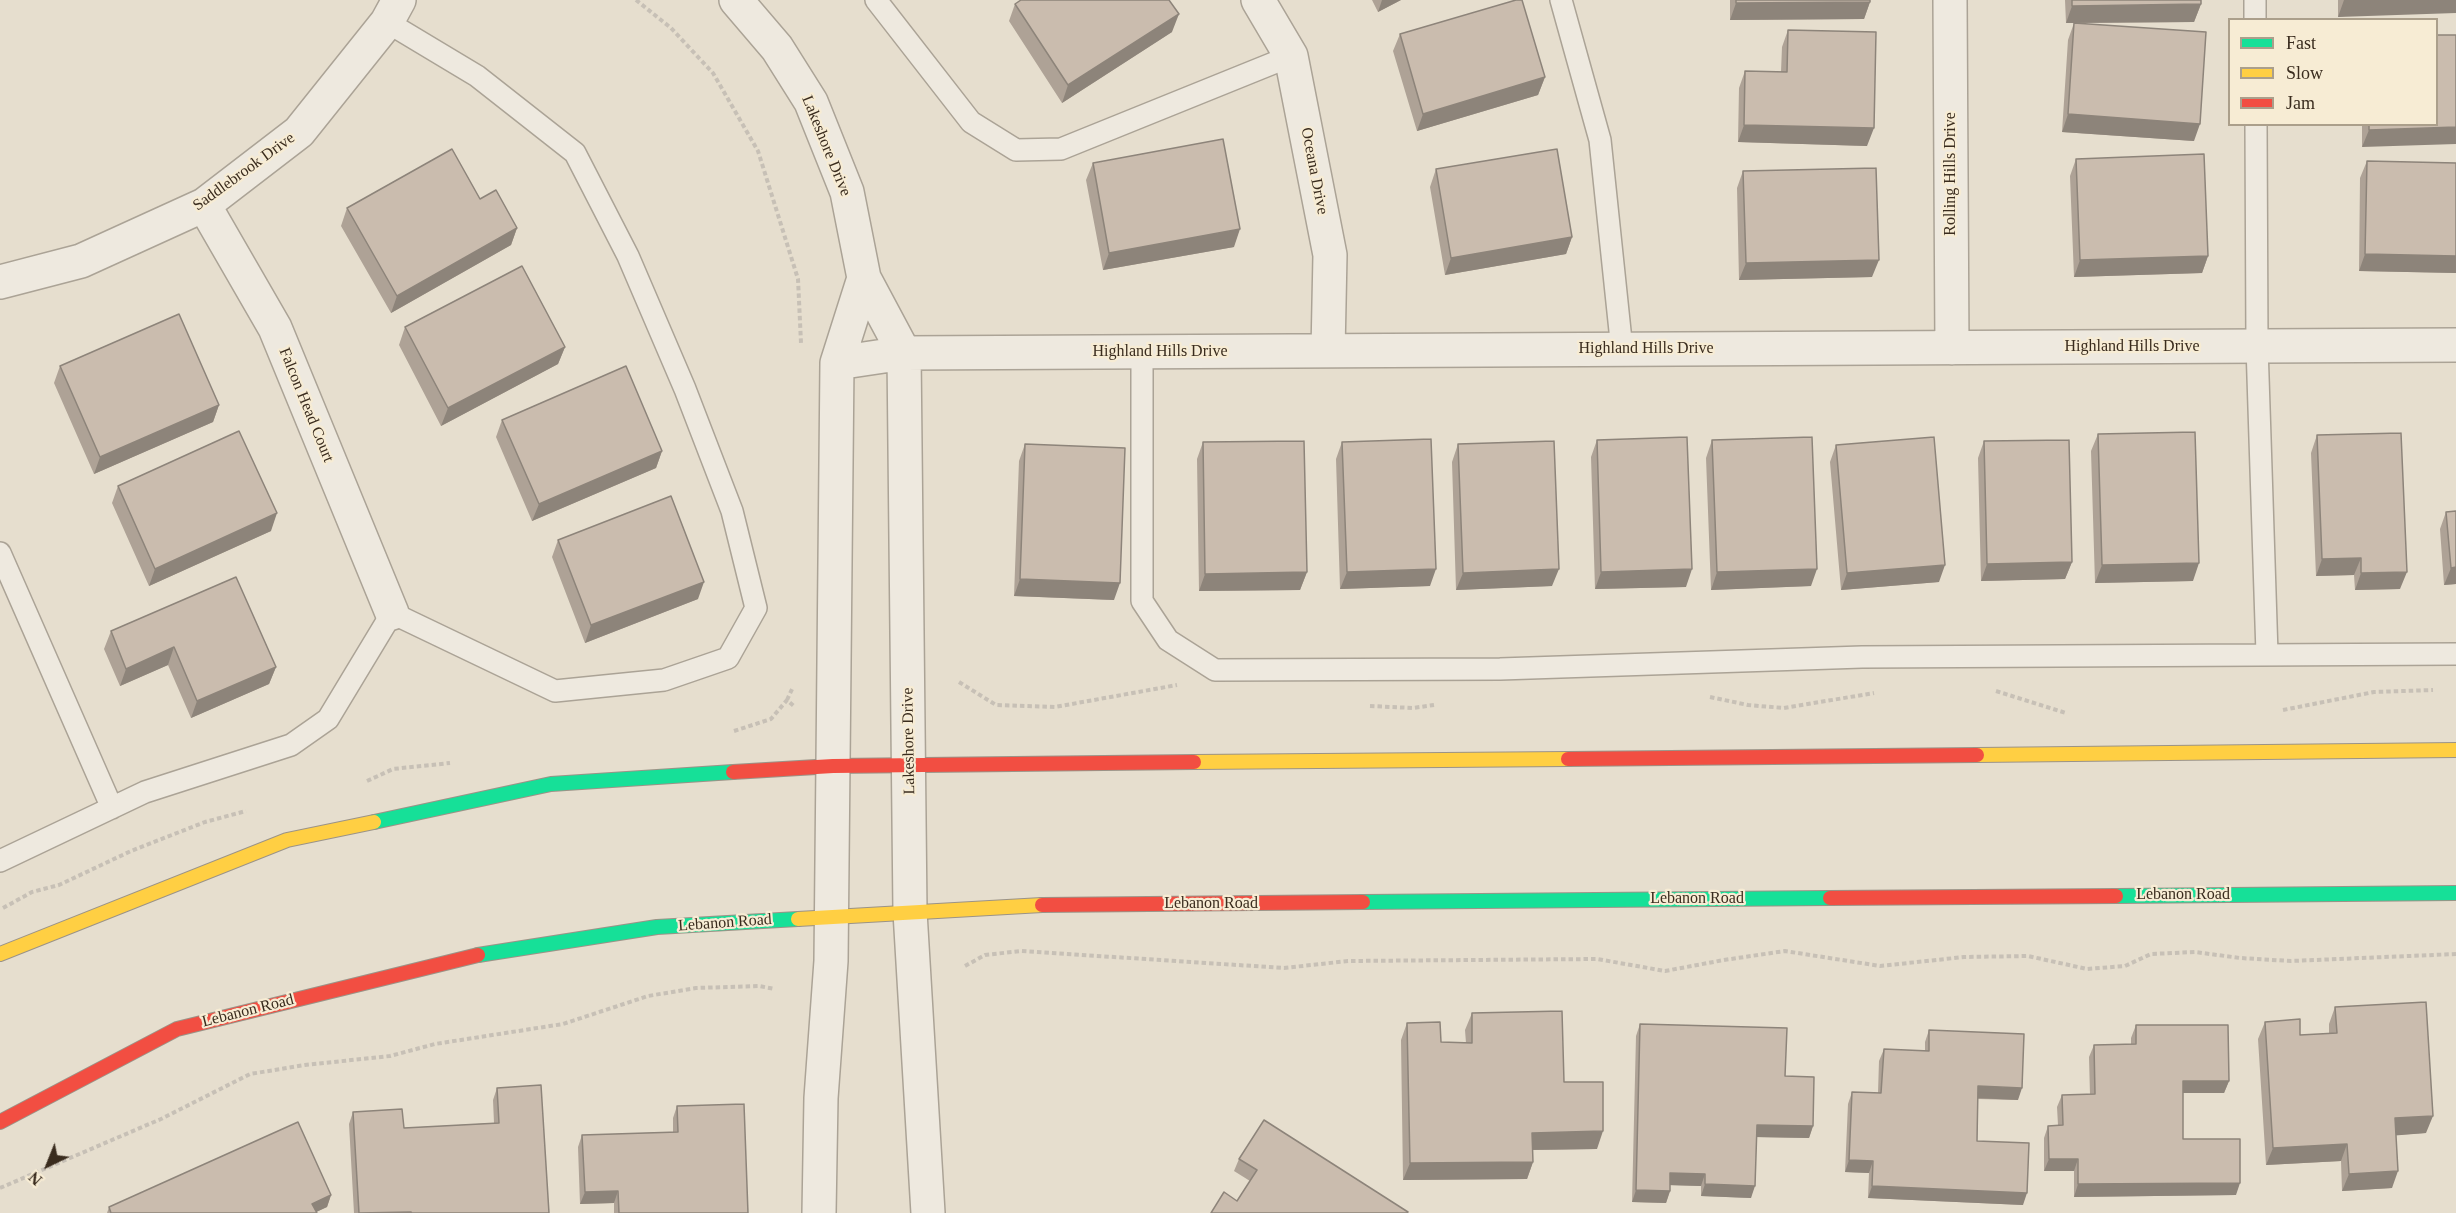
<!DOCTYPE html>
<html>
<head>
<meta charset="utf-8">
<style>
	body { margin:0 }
	#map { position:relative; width:2456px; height:1213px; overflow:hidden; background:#e6dece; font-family:Georgia,serif }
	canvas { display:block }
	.legend { position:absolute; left:2228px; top:18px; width:210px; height:108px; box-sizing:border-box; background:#f7ecd4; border:2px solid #ab9f8b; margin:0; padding:8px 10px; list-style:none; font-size:18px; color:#3a2c1e }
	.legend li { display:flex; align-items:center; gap:12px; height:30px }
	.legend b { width:30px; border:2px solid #ab9f8b }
	.north { position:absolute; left:18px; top:1135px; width:60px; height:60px; -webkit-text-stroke:4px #f7ecd4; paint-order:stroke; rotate:223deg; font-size:16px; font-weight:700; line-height:24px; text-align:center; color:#3a2c1e }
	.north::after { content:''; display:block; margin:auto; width:21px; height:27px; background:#3a2c1e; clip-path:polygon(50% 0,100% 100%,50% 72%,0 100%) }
</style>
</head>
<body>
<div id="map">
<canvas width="2456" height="1213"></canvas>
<ul class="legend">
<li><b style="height:8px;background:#16e098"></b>Fast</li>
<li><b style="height:8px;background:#ffcf43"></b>Slow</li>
<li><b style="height:8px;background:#f24e42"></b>Jam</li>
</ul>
<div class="north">N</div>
</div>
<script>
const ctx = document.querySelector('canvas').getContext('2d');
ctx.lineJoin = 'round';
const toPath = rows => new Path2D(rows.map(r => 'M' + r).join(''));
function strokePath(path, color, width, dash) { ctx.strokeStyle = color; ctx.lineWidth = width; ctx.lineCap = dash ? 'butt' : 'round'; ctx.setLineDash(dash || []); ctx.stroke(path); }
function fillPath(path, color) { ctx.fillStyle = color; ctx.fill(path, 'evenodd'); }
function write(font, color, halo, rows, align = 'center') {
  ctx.font = font + ' Georgia,serif'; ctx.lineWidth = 4.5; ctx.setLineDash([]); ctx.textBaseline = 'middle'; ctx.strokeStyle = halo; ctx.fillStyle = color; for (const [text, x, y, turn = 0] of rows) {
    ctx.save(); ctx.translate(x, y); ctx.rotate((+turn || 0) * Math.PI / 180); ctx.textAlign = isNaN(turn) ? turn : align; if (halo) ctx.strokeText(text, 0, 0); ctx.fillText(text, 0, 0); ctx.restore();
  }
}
const path = toPath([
	[636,0,671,28,713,73,758,151,798,279,801,343],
	[959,682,996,705,1055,707,1177,685],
	[1996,691,2066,713],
	[1710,697,1748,705,1784,708,1874,693],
	[787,700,793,687],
	[1370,706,1413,708,1434,705],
	[2283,710,2374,692,2433,690],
	[734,731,771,719,787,700,795,707],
	[367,781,393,769,450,763],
	[3,908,32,892,59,885,131,851,205,822,246,811],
	[965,966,985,955,1021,951,1284,968,1348,961,1597,959,1665,971,1724,960,1785,951,1880,966,1964,957,2028,956,2087,969,2125,966,2151,954,2195,952,2240,958,2291,961,2456,954],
	[0,1188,161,1119,250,1074,305,1065,390,1056,435,1044,563,1024,648,996,696,988,759,986,775,989]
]);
const lane = toPath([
	[876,0,971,122,1016,150,1061,149,1291,56],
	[1561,0,1600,140,1622,350],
	[2255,0,2255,20],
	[2256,124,2257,346,2267,654],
	[1142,352,1142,601,1168,640,1215,670,1500,669,1862,657,2456,654],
	[0,553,112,808],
	[0,861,145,792,291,745,328,719,392,613,555,691,664,680,728,658,756,608,732,511,685,389,628,256,575,153,477,76,387,22]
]);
const street = toPath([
	[736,0,777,48,811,102,847,192,864,278,904,353,910,912,928,1213],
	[1258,0,1291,56,1330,255,1328,351],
	[1950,0,1952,348],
	[204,205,275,328,392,613],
	[0,282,81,261,204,205,299,132,387,22,399,0],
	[837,363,904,353,2456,345],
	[819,1213,821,1098,831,961,837,363,864,278]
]);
const fast = toPath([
	[374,822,551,784,733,772],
	[2116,896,2456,893],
	[1363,902,1830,898],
	[478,955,657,927,798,919]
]);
const slow = toPath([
	[1977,755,2456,750],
	[1194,762,1568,759],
	[798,919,1042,905],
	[0,954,287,840,374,822]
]);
const jam = toPath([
	[1568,759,1977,755],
	[733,772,833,766,1194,762],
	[1830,898,2116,896],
	[1042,905,1363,902],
	[0,1122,177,1029,478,955]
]);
const wall = toPath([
	[1372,0,1401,0,1378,12],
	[1730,0,1870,0,1870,2,1864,19,1730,20],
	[2065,0,2201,0,2201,4,2194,22,2066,23],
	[2338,0,2456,0,2338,17],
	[1015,4,1172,32,1062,103,1009,21],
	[2074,23,2194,141,2062,132,2068,40],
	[1788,30,1867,146,1738,142,1739,88,1745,71,1781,72,1782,47],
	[1400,34,1545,77,1538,95,1417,131,1393,51],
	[2362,124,2436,124,2362,147],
	[2076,159,2208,256,2202,273,2074,277,2070,176],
	[2367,161,2456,163,2456,273,2359,271,2360,178],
	[1093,163,1234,247,1103,270,1086,180],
	[1436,169,1572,237,1566,254,1445,275,1430,187],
	[1743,171,1872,277,1739,280,1737,188],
	[480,199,517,228,511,245,391,313,341,226,347,208],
	[405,327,565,347,558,364,441,426,399,345],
	[60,366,219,405,213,422,94,474,54,383],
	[502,420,662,451,656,468,532,521,496,437],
	[2098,434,2193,581,2095,583,2091,451],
	[2317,435,2400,589,2355,590,2354,575,2316,576,2311,453],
	[1597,440,1686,587,1595,589,1591,457],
	[1712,440,1811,586,1711,590,1706,458],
	[1984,441,2072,562,2065,579,1981,581,1978,458],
	[1203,442,1307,572,1300,590,1199,591,1197,459],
	[1342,442,1430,586,1340,589,1336,459],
	[1025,444,1114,600,1014,596,1019,461],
	[1458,444,1552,586,1456,590,1452,462],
	[1836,445,1939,582,1841,590,1830,462],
	[118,486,271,531,149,586,112,503],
	[2446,512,2456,584,2444,585,2440,529],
	[558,540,698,599,585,643,552,557],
	[111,631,276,667,269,684,191,718,168,665,120,686,104,649],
	[2335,1007,2426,1133,2396,1135,2392,1188,2342,1191,2341,1161,2266,1165,2258,1039,2265,1022,2300,1035,2329,1034,2329,1024],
	[1472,1013,1564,1082,1597,1149,1533,1150,1533,1162,1527,1179,1403,1180,1401,1040,1407,1023,1441,1042,1466,1043,1465,1030],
	[1640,1024,1785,1076,1813,1126,1809,1138,1757,1137,1751,1198,1701,1196,1701,1186,1670,1185,1670,1191,1666,1203,1632,1202,1636,1036],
	[2136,1025,2229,1081,2224,1093,2183,1093,2183,1139,2236,1195,2074,1197,2074,1171,2044,1171,2044,1138,2048,1126,2058,1125,2057,1107,2062,1095,2090,1095,2089,1057,2094,1045,2131,1044,2131,1038],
	[1929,1030,2018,1100,1978,1099,1977,1141,2023,1205,1868,1198,1869,1173,1845,1172,1848,1104,1852,1092,1878,1093,1879,1061,1884,1049,1925,1051,1925,1042],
	[497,1088,549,1213,354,1213,349,1124,353,1112,404,1128,494,1123,493,1100],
	[677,1106,748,1213,614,1213,614,1203,580,1204,578,1147,582,1135,673,1132,673,1118],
	[1239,1159,1408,1212,1250,1181,1234,1171],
	[331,1195,327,1207,316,1212,317,1213,107,1213,109,1207]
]);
const shadedWall = toPath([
	[1382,0,1401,0,1378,12],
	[2344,0,2456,0,2456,13,2338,17],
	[1870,2,1864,19,1730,20,1736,3],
	[2201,4,2194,22,2066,23,2072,6],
	[1179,14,1172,32,1062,103,1068,85],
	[1545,77,1538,95,1417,131,1423,114],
	[2068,114,2200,124,2194,141,2062,132],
	[1744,125,1874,128,1867,146,1738,142],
	[2456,127,2456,144,2362,147,2369,130],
	[517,228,511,245,391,313,397,296],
	[1240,229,1234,247,1103,270,1109,253],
	[1572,237,1566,254,1445,275,1451,258],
	[2365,254,2456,256,2456,273,2359,271],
	[2208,256,2202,273,2074,277,2080,260],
	[1879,260,1872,277,1739,280,1746,263],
	[565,347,558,364,441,426,448,408],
	[219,405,213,422,94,474,100,457],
	[662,451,656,468,532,521,539,504],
	[277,513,271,531,149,586,155,569],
	[2361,558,2354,575,2316,576,2322,559],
	[2072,562,2065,579,1981,581,1987,564],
	[2199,563,2193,581,2095,583,2102,565],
	[1945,565,1939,582,1841,590,1847,573],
	[2456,567,2456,584,2444,585,2451,568],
	[1436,569,1430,586,1340,589,1347,572],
	[1559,569,1552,586,1456,590,1463,573],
	[1692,569,1686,587,1595,589,1601,572],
	[1817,569,1811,586,1711,590,1717,572],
	[1307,572,1300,590,1199,591,1205,574],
	[2407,572,2400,589,2355,590,2361,573],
	[1020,579,1120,583,1114,600,1014,596],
	[704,582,698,599,585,643,591,625],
	[174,647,168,665,120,686,126,669],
	[276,667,269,684,191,718,197,701],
	[2183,1081,2229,1081,2224,1093,2179,1093],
	[1978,1086,2022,1088,2018,1100,1974,1098],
	[2433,1116,2426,1133,2389,1136,2395,1118],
	[1757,1125,1813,1126,1809,1138,1753,1137],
	[1603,1131,1597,1149,1526,1150,1532,1133],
	[2347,1144,2341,1161,2266,1165,2273,1148],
	[2049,1159,2078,1159,2074,1171,2044,1171],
	[1849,1160,1873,1161,1869,1173,1845,1172],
	[1533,1162,1527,1179,1403,1180,1410,1163],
	[2398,1171,2392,1188,2342,1191,2349,1174],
	[1670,1173,1705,1174,1701,1186,1666,1185],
	[2240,1183,2236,1195,2074,1197,2078,1184],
	[1705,1184,1755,1186,1751,1198,1701,1196],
	[1872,1186,2027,1193,2023,1205,1868,1198],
	[1636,1190,1670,1191,1666,1203,1632,1202],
	[618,1191,614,1203,580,1204,585,1192],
	[331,1195,327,1207,314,1213,312,1204]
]);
const building = toPath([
	[1021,0,1169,0,1179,14,1068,85,1015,4,1021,0],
	[1516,0,1522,0,1545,77,1423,114,1400,34,1516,0],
	[1736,0,1870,0,1870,2,1736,3,1736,0],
	[2072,0,2201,0,2201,4,2072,6,2072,0],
	[2074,23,2206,32,2200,124,2068,114,2074,23],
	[1788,30,1876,32,1874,128,1744,125,1745,71,1787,72,1788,30],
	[2436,35,2456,35,2456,127,2369,130,2369,124,2436,124,2436,35],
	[1223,139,1240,229,1109,253,1093,163,1223,139],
	[452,149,480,199,496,190,517,228,397,296,347,208,452,149],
	[1557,149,1572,237,1451,258,1436,169,1557,149],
	[2204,154,2208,256,2080,260,2076,159,2204,154],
	[2367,161,2456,163,2456,256,2365,254,2367,161],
	[1876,168,1879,260,1746,263,1743,171,1876,168],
	[522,266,565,347,448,408,405,327,522,266],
	[179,314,219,405,100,457,60,366,179,314],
	[626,366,662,451,539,504,502,420,626,366],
	[239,431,277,513,155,569,118,486,239,431],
	[2195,432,2199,563,2102,565,2098,434,2195,432],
	[2401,433,2407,572,2361,573,2361,558,2322,559,2317,435,2401,433],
	[1687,437,1692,569,1601,572,1597,440,1687,437],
	[1812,437,1817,569,1717,572,1712,440,1812,437],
	[1934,437,1945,565,1847,573,1836,445,1934,437],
	[1431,439,1436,569,1347,572,1342,442,1431,439],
	[2069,440,2072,562,1987,564,1984,441,2069,440],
	[1304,441,1307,572,1205,574,1203,442,1304,441],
	[1554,441,1559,569,1463,573,1458,444,1554,441],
	[1025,444,1125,448,1120,583,1020,579,1025,444],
	[671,496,704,582,591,625,558,540,671,496],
	[2456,511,2456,567,2451,568,2446,512,2456,511],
	[236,577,276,667,197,701,174,647,126,669,111,631,236,577],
	[2426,1002,2433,1116,2395,1118,2398,1171,2349,1174,2347,1144,2273,1148,2265,1022,2300,1019,2300,1035,2337,1033,2335,1007,2426,1002],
	[1562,1011,1564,1082,1603,1082,1603,1131,1532,1133,1533,1162,1410,1163,1407,1023,1440,1022,1441,1042,1472,1043,1472,1013,1562,1011],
	[1640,1024,1787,1028,1785,1076,1814,1077,1813,1126,1757,1125,1755,1186,1705,1184,1705,1174,1670,1173,1670,1191,1636,1190,1640,1024],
	[2136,1025,2228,1025,2229,1081,2183,1081,2183,1139,2240,1139,2240,1183,2078,1184,2078,1159,2049,1159,2048,1126,2063,1125,2062,1095,2095,1094,2094,1045,2136,1044,2136,1025],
	[1929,1030,2024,1034,2022,1088,1978,1086,1977,1141,2029,1143,2027,1193,1872,1186,1873,1161,1849,1160,1852,1092,1881,1093,1884,1049,1929,1051,1929,1030],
	[541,1085,549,1213,412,1213,411,1212,359,1213,353,1112,402,1109,404,1128,499,1123,497,1088,541,1085],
	[744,1104,748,1213,619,1213,618,1191,585,1192,582,1135,678,1132,677,1106,744,1104],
	[1264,1120,1408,1212,1407,1213,1211,1213,1224,1192,1237,1201,1257,1170,1239,1159,1264,1120],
	[298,1122,331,1195,312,1204,317,1213,111,1213,109,1207,298,1122]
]);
const streetNames = [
	["Lakeshore Drive",826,146,68],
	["Oceana Drive",1314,171,79],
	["Saddlebrook Drive",244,172,-36],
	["Rolling Hills Drive",1951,174,-90],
	["Highland Hills Drive",2132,347],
	["Highland Hills Drive",1646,349],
	["Highland Hills Drive",1160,352],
	["Falcon Head Court",306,405,68],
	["Lakeshore Drive",909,741,-91],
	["Lebanon Road",2183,895],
	["Lebanon Road",1697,899],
	["Lebanon Road",1211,904],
	["Lebanon Road",725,923,-4],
	["Lebanon Road",248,1011,-14]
];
strokePath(lane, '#aba396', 24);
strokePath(street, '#aba396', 36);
strokePath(fast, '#9b9387', 16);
strokePath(slow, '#9b9387', 16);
strokePath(jam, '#9b9387', 16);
strokePath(path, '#c7c0b6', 4, [4.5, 3]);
strokePath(lane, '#eee9df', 21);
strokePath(street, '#eee9df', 33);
strokePath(fast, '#16e098', 14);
strokePath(slow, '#ffcf43', 14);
strokePath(jam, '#f24e42', 14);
fillPath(wall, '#aea296');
fillPath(shadedWall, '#8d847a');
fillPath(building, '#cabcae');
strokePath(building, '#8d847a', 1.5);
write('16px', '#3a2c1e', '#f7ecd4', streetNames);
</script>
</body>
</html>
